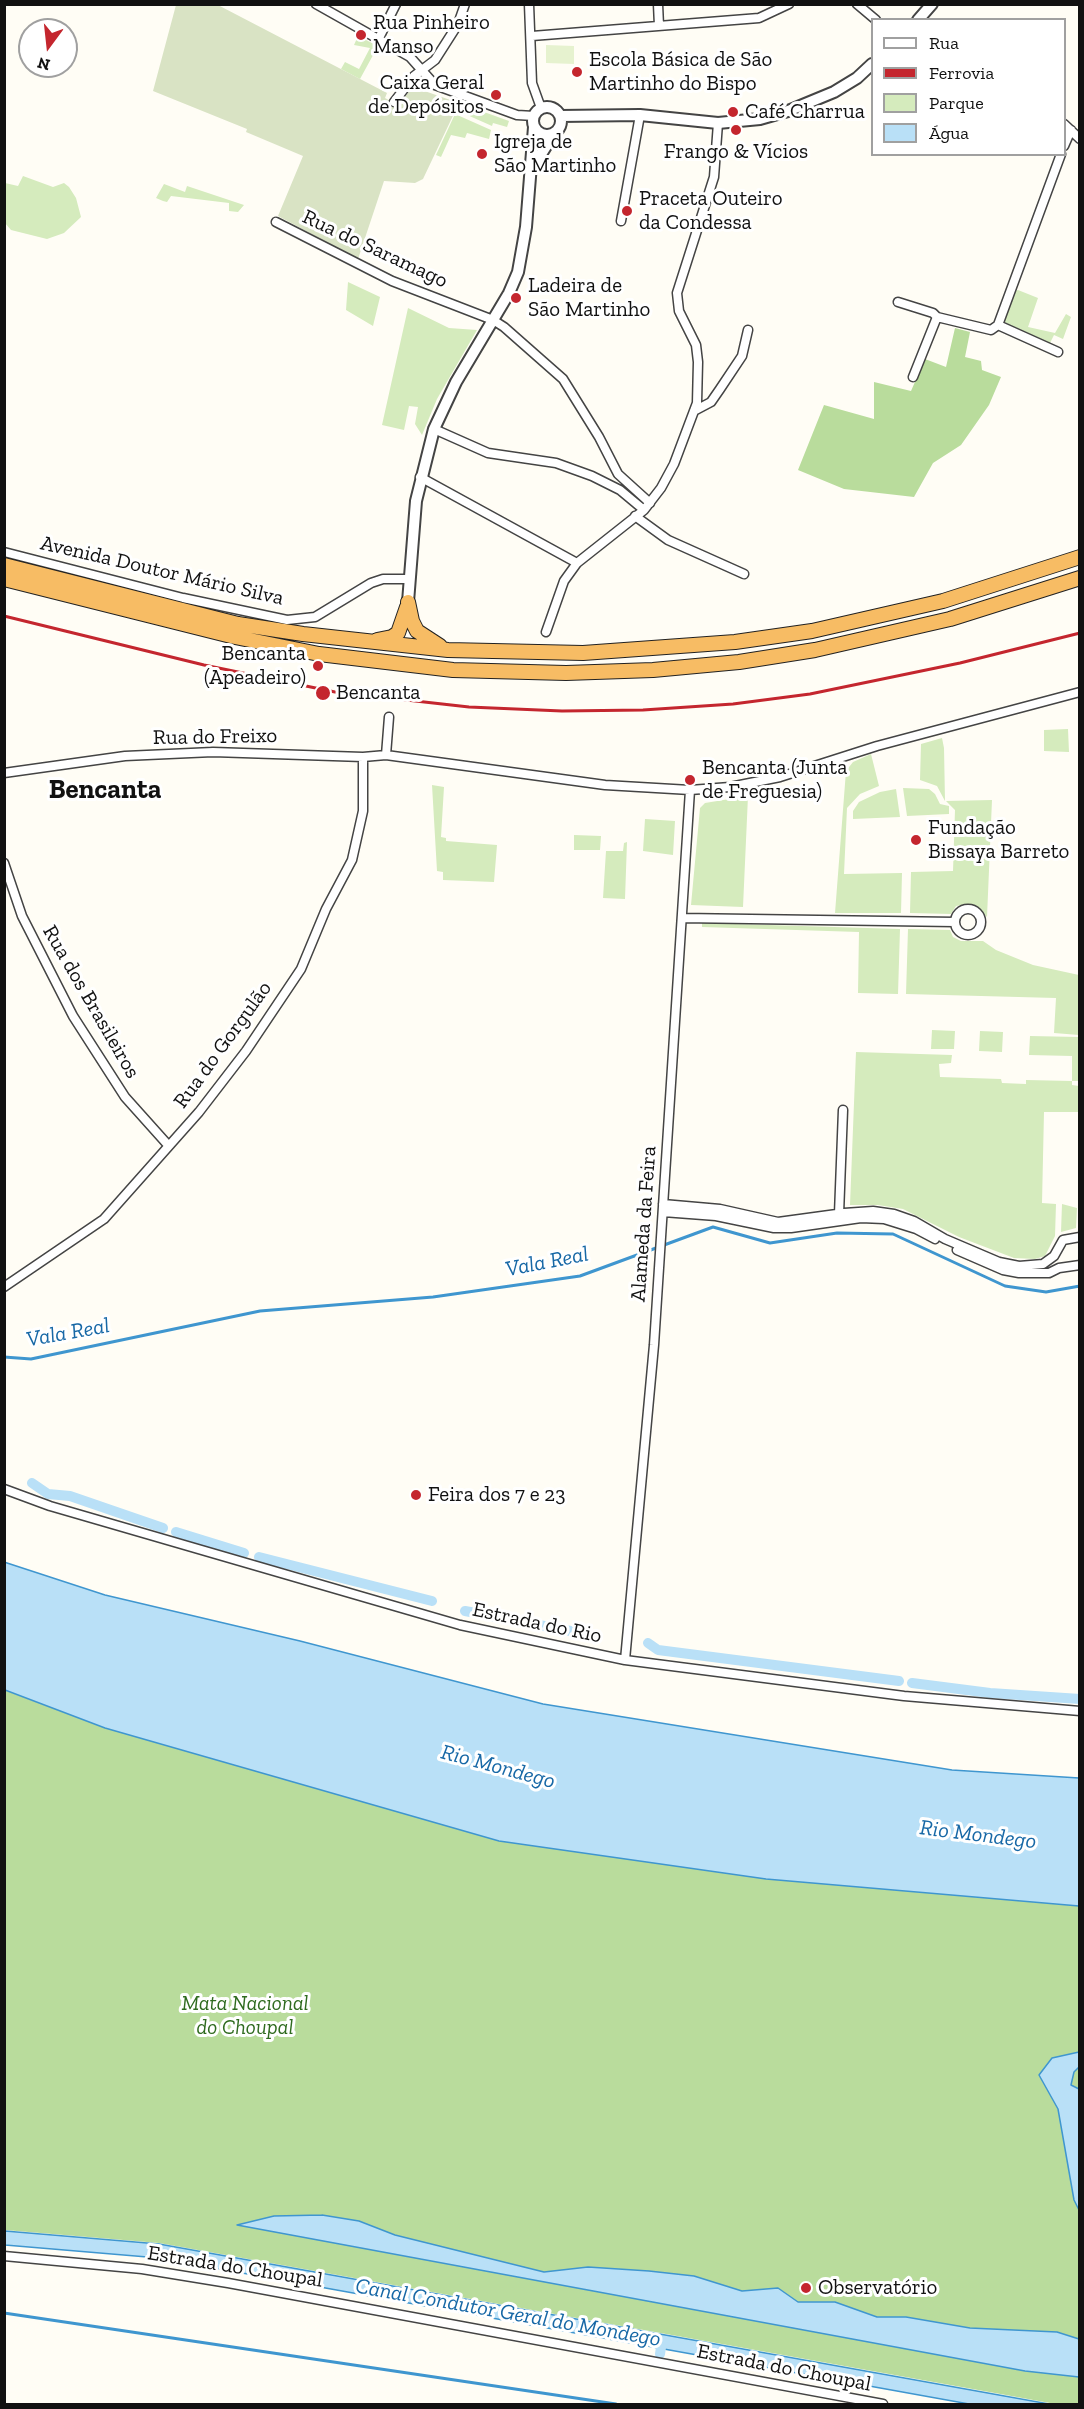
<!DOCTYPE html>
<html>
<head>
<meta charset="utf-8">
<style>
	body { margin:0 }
	#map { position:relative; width:1084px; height:2409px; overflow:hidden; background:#fffdf5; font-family:"Zilla Slab",serif }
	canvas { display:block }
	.frame { position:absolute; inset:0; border:6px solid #111; pointer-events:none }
	.legend { position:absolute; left:871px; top:18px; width:195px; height:138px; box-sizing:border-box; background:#fff; border:2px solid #a0a0a0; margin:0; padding:8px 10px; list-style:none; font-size:18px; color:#111 }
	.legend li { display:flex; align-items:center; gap:12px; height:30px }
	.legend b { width:30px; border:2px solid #a0a0a0 }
	.north { position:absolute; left:18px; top:18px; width:60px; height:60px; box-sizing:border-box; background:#fff; border:2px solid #a0a0a0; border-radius:50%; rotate:195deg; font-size:16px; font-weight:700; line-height:24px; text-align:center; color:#111 }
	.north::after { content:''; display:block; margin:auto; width:21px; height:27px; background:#c4262e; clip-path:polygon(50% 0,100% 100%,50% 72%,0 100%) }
</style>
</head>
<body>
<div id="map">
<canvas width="1084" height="2409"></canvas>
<div class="frame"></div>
<ul class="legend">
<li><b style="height:8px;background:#fff"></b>Rua</li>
<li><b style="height:8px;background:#c4262e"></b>Ferrovia</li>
<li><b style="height:16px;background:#d5ebbd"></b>Parque</li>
<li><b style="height:16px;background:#b9e0f7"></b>Água</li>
</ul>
<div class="north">N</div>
</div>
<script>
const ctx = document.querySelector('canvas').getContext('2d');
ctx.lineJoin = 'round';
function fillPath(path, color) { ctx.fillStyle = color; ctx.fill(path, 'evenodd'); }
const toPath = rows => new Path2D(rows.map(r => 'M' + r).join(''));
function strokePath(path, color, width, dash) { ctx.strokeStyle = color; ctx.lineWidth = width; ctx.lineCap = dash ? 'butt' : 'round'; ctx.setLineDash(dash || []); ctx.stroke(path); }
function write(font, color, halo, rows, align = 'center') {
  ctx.font = font + ' "Zilla Slab",serif'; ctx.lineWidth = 6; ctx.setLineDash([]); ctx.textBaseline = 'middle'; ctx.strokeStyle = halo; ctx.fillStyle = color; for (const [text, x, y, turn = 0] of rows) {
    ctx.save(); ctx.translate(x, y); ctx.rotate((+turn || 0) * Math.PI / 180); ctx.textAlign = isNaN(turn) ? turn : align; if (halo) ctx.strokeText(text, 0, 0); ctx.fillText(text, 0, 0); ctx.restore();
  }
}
const green = toPath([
	[358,36,378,46,360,79,341,69,345,62,359,69,370,48,354,45],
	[459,103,509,121,507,127,493,123,492,126,456,110],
	[455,114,491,130,489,139,467,133,465,138,451,135,441,157,436,155],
	[23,176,53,187,64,183,69,187,76,198,81,217,64,233,47,239,11,230,5,223,5,183,18,186],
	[164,184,185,192,187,186,244,205,238,212,229,211,229,203,171,196,167,202,163,201,156,198],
	[348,282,380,297,373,326,346,310],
	[1018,290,1038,298,1028,327,1055,333,1066,314,1071,317,1063,339,1054,335,1050,343,1004,322,1015,291],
	[408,308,449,328,477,330,437,399,422,435,415,424,418,407,409,406,404,430,382,425],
	[1068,729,1069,752,1044,751,1044,730],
	[942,738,944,748,945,801,937,786,920,780,921,744],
	[871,754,879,786,860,794,847,808,844,874,902,873,901,913,835,913,846,771,853,762],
	[432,785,444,787,441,837,446,838,446,841,497,845,494,882,443,880,443,872,437,871],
	[903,788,929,789,935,794,940,804,949,806,949,814,907,816],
	[896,789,900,817,853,819,853,811,859,802,880,792],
	[748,796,743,907,691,905,700,808,705,803],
	[992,800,987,917,977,906,968,904,956,906,951,914,910,913,911,872,953,871,955,810,946,801],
	[645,819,675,821,673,855,643,851],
	[574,835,601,836,600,850,574,850],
	[627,842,625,899,603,898,606,851,623,851,624,843],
	[702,923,900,929,898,994,858,993,859,932,702,927],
	[908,929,950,930,953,937,961,941,983,941,996,950,1033,965,1079,975,1079,1035,1054,1033,1056,998,906,994],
	[932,1030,955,1031,954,1049,931,1049],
	[980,1031,1003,1032,1002,1052,979,1051],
	[1030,1036,1079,1037,1079,1081,1072,1081,1072,1085,1079,1086,1079,1112,1044,1112,1042,1203,1056,1204,1055,1236,1045,1256,1035,1259,1014,1258,959,1237,903,1209,878,1205,850,1205,856,1052,952,1055,951,1063,939,1064,940,1077,1001,1079,1002,1083,1026,1084,1026,1080,1072,1081,1072,1056,1029,1055],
	[1062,1204,1077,1208,1076,1228,1061,1232]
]);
const forest = toPath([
	[955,328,970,332,965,357,981,361,982,370,1001,377,989,405,961,445,933,463,914,497,844,489,798,470,824,405,874,419,874,382,911,391,925,359,946,367],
	[4,1690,105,1728,500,1841,766,1879,1079,1906,1079,2404,1050,2403,1006,2395,159,2243,5,2230]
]);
const cemetery = toPath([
	[216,4,387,93,385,98,398,105,413,87,459,103,423,179,415,183,384,181,358,259,278,216,303,156,246,132,247,129,153,91,176,5]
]);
const pitch = toPath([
	[546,45,574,46,574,64,546,63]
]);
const water = toPath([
	[4,1562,105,1595,300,1641,543,1704,952,1770,1079,1778,1079,1906,766,1879,499,1841,105,1728,5,1690,4,1562],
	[1079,2052,1079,2067,1074,2072,1071,2085,1079,2089,1079,2210,1074,2200,1058,2109,1039,2075,1052,2058,1079,2052],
	[322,2215,359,2221,395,2235,544,2272,588,2267,649,2271,694,2276,742,2291,778,2288,798,2302,835,2302,877,2317,906,2317,970,2328,1057,2332,1079,2339,1079,2377,1025,2371,237,2225,274,2216,322,2215],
	[5,2231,159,2244,1049,2404,969,2404,159,2258,5,2245,5,2231]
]);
const stream = toPath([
	[4,1357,31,1359,260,1311,433,1297,580,1276,713,1227,770,1243,837,1233,893,1234,1005,1286,1046,1292,1080,1286],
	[4,2313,616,2404]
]);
const canal = toPath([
	[32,1483,48,1494,70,1496,163,1528],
	[176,1532,244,1553],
	[259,1557,432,1601],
	[465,1611,597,1636],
	[648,1643,658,1650,899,1681],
	[912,1683,990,1693,1080,1699],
	[660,2354,662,2341]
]);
const minor = toPath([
	[316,4,410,57,435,85,517,115,534,116],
	[529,4,532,83,541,108],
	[658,4,659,26],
	[857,4,876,20],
	[532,36,759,18,789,4],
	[379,38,396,4],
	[394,102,414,76,435,60,458,24,465,4],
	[1064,124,1080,139],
	[1064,146,1071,130],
	[621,221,640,115],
	[276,222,392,281,493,320,504,327,563,379,599,437,618,474,650,503],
	[898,302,933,313,937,317,991,330,998,325,1058,352],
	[998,325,1061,154],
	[913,377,937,317],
	[694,411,711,402,720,389,742,356,748,330],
	[434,429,488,453,556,463,592,476,620,490,644,510],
	[420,477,577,563],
	[635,516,668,540,744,574],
	[4,552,183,598,287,620,315,617,371,583,383,579,410,579],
	[546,632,564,581,577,563,644,510,661,488,674,464,697,403,698,362,696,345,679,311,677,293,714,177,718,123],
	[386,755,389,717],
	[4,773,125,756,213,752,363,757,386,755,605,785,690,790,730,787,780,777,877,746,1080,692],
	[4,863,22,916,73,1016,125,1097,168,1145],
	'955 922a13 13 0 1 1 26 0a13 13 0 1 1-26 0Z',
	[682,918,955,922],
	[663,1204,720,1209,778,1222,844,1213,873,1211,894,1214,914,1221,945,1239,999,1262,1019,1266,1043,1264,1054,1256,1063,1240,1080,1237],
	[663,1212,716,1216,774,1228,791,1228,861,1218,884,1219,916,1229,935,1239],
	[839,1214,843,1110],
	[957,1250,1003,1270,1019,1273,1049,1273,1059,1268,1080,1265],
	[4,1287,104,1219,199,1112,246,1051,301,969,326,909,352,860,363,811,363,757],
	[4,1489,50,1506,460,1625,625,1660,904,1696,1080,1711],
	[625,1660,654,1345,690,790],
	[4,2256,142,2269,228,2283,883,2404]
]);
const tertiary = toPath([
	[918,20,932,4],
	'533 121a14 14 0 1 1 28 0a14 14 0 1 1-28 0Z',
	[560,116,640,115,718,123,760,119,788,111,834,92,857,78,872,64],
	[533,167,553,135],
	[408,602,416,501,434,429,456,382,509,293,518,272,526,227,534,127]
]);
const trunk = toPath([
	[4,565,238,624,303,634,448,650,583,653,735,642,812,631,943,601,1080,557],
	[4,579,235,637,319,654,453,670,566,673,653,670,739,662,815,650,950,619,1080,578],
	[408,602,412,621,417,631,440,646],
	[377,640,392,637,398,633,407,607]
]);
const rail = toPath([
	[4,616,204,665,335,692,469,707,562,711,643,710,733,704,810,694,960,663,1080,633]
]);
const markers = [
	[361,35,6,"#c4262e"],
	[577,72,6,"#c4262e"],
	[496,95,6,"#c4262e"],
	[733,112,6,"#c4262e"],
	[736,130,6,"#c4262e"],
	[482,154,6,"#c4262e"],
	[627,211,6,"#c4262e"],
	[516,298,6,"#c4262e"],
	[318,666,6,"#c4262e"],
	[323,693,8,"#c4262e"],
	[690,780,6,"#c4262e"],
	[916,840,6,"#c4262e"],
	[416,1495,6,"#c4262e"],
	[806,2288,6,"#c4262e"]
];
const poiNames = [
	["Rua Pinheiro",373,23],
	["Manso",373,47],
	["Escola Básica de São",589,60],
	["Martinho do Bispo",589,84],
	["Caixa Geral",484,83,"right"],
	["de Depósitos",484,107,"right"],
	["Café Charrua",745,112],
	["Igreja de",494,142],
	["São Martinho",494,166],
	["Frango & Vícios",736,152,"center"],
	["Praceta Outeiro",639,199],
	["da Condessa",639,223],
	["Ladeira de",528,286],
	["São Martinho",528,310],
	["Bencanta",306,654,"right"],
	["(Apeadeiro)",306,678,"right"],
	["Bencanta",336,693],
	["Bencanta (Junta",702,768],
	["de Freguesia)",702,792],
	["Fundação",928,828],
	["Bissaya Barreto",928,852],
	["Feira dos 7 e 23",428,1495],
	["Observatório",818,2288]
];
const streetNames = [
	["Rua do Saramago",375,249,25],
	["Avenida Doutor Mário Silva",162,571,13],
	["Rua do Freixo",215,737,-1],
	["Rua dos Brasileiros",91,1002,60],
	["Rua do Gorgulão",223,1045,-54],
	["Alameda da Feira",644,1224,-86],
	["Estrada do Rio",537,1623,12],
	["Estrada do Choupal",235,2267,9],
	["Estrada do Choupal",784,2368,11]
];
const parkNames = [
	["Mata Nacional",245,2004],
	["do Choupal",245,2028]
];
const waterNames = [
	["Vala Real",547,1262,-11],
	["Vala Real",68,1333,-10],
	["Rio Mondego",498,1767,15],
	["Rio Mondego",978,1835,7],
	["Canal Condutor Geral do Mondego",508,2313,10]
];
const districtNames = [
	["Bencanta",105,790]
];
fillPath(green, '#d5ebbd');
fillPath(forest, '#b9dc9c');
fillPath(cemetery, '#d9e3c4');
fillPath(pitch, '#e6f2cf');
fillPath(water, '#b9e0f7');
strokePath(water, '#3f96cf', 1.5);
strokePath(stream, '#3f96cf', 3);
strokePath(canal, '#b9e0f7', 10);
strokePath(minor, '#444', 11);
strokePath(tertiary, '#444', 14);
strokePath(trunk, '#222', 16);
strokePath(minor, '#fff', 8);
strokePath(tertiary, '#fff', 10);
strokePath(trunk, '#f7bc64', 14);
strokePath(rail, '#c4262e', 3);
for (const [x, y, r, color] of markers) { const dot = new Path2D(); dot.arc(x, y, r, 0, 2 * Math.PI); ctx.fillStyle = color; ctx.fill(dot); strokePath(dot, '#fff', 2); }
write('21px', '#111', '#fff', poiNames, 'left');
write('21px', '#111', '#fff', streetNames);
write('italic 21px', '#2f6b1f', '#fff', parkNames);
write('italic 22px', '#1768a6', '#fff', waterNames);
write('bold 27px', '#111', '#fff', districtNames);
</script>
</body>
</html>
